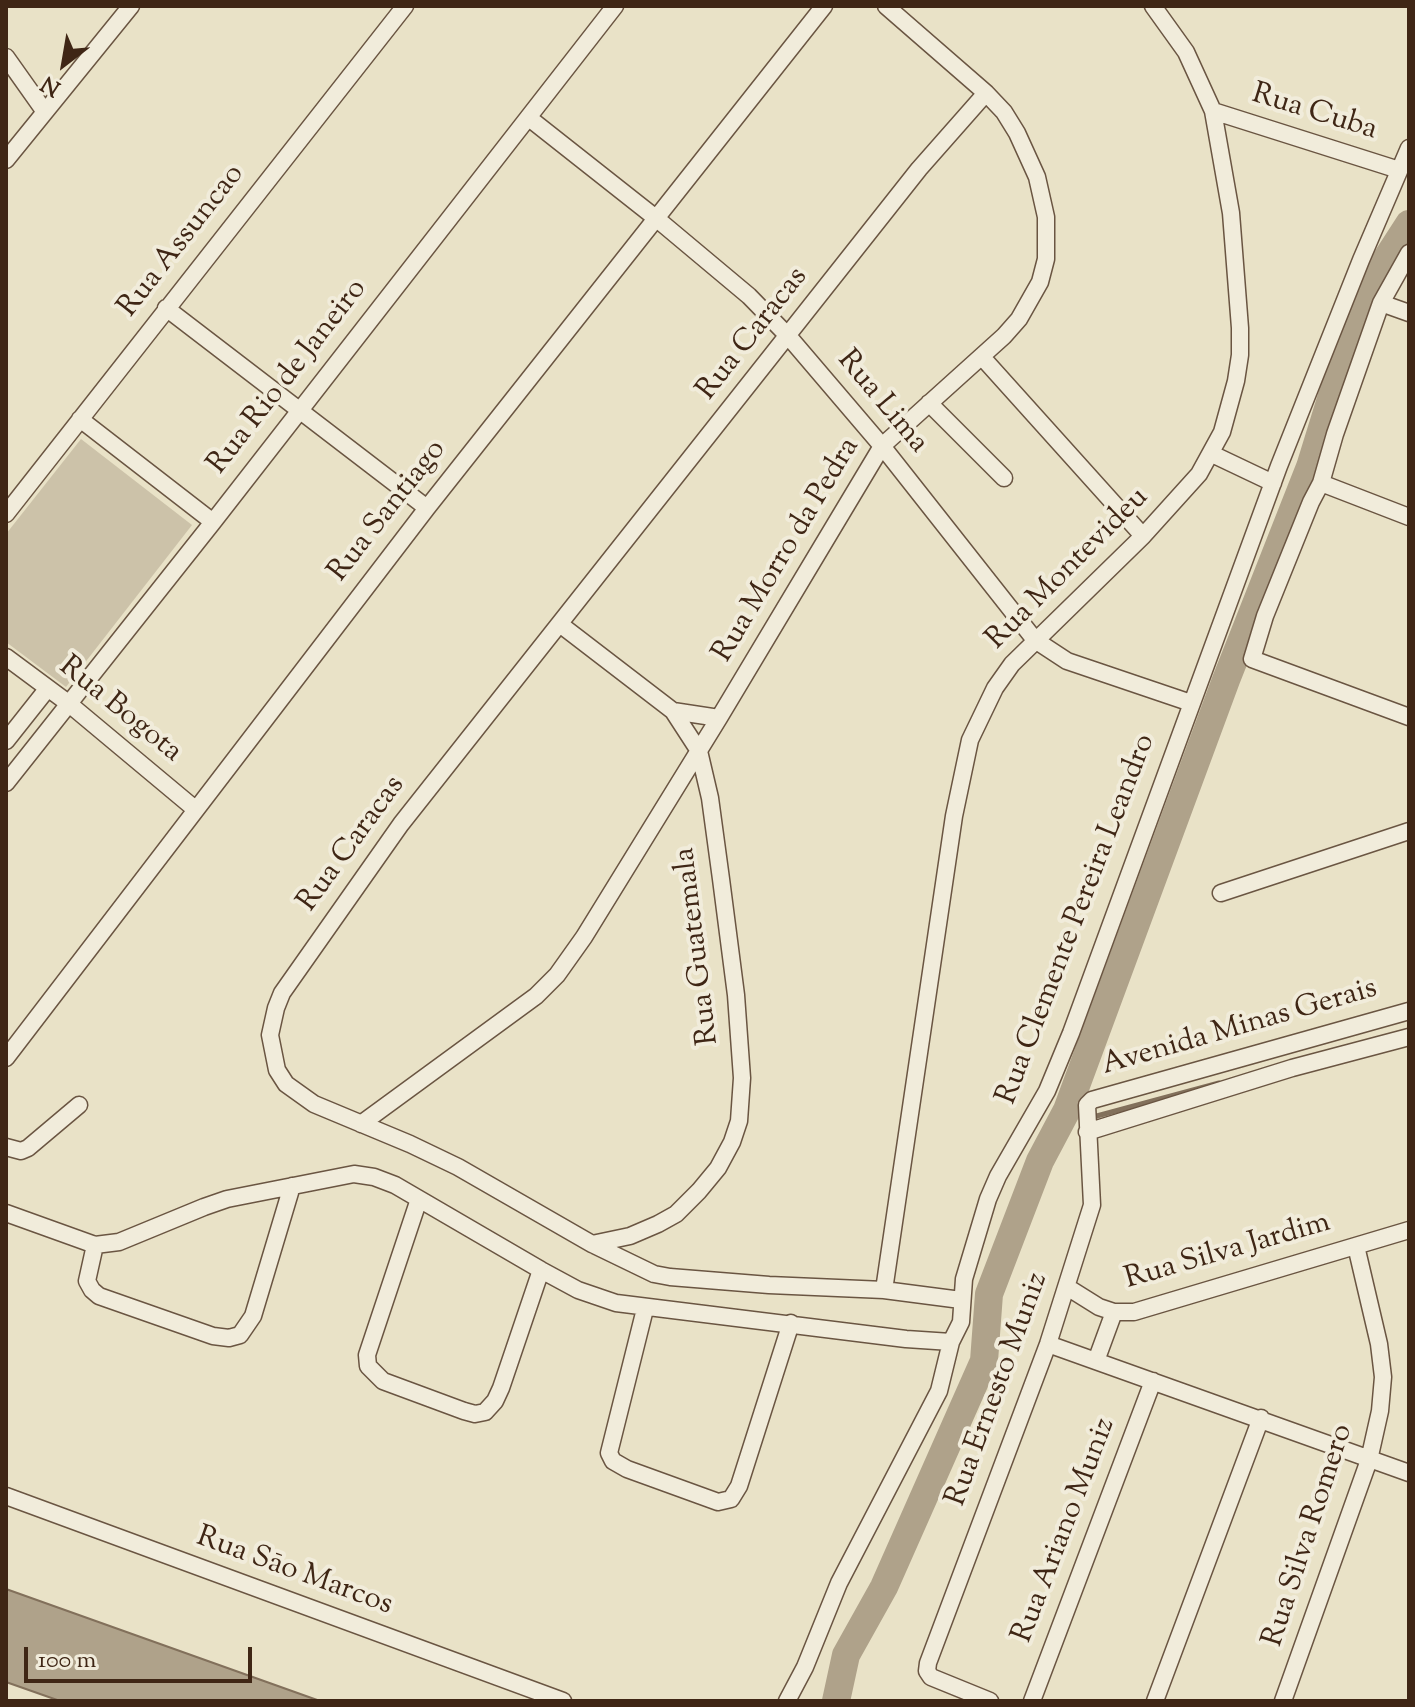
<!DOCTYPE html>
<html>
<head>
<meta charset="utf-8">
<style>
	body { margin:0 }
	#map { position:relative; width:1415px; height:1707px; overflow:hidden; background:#e9e2c7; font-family:"Sorts Mill Goudy",serif }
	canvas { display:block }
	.frame { position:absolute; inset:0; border:8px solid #3f2615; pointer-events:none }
	.north { position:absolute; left:24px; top:24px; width:80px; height:80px; -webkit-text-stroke:6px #f1ecdb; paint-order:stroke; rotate:211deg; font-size:22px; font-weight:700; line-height:32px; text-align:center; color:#3f2615 }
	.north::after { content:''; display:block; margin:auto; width:28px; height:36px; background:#3f2615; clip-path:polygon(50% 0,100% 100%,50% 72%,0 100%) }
	.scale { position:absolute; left:24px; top:1647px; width:228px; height:36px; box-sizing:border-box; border:4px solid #3f2615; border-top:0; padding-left:10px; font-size:24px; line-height:28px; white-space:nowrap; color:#3f2615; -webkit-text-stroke:6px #f1ecdb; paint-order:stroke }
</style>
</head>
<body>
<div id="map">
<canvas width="1415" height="1707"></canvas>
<div class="frame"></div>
<div class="north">N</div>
<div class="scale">100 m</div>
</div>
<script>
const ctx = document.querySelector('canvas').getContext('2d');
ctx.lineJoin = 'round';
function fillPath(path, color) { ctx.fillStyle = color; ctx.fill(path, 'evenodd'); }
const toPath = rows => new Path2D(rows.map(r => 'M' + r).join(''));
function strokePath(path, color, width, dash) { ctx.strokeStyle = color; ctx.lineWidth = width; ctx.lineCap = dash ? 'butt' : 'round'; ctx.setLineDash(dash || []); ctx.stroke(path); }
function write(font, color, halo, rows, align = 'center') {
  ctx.font = font + ' "Sorts Mill Goudy",serif'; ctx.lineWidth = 8; ctx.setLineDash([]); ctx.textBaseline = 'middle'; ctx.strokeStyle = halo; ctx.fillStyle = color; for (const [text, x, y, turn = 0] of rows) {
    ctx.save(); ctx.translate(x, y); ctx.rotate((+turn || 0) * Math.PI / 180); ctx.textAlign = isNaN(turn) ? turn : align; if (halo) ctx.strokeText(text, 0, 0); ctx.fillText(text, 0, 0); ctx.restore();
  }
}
const green = toPath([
	[81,439,192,525,66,687,6,642,6,534]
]);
const water = toPath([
	[6,1589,320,1701,60,1701,6,1682,6,1589]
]);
const stream = toPath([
	[1067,1110,1093,1117,1219,1083]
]);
const river = toPath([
	[836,1701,846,1655,884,1587,984,1361,989,1294,1040,1161,1067,1110,1226,680,1310,467,1363,295,1409,224]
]);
const minor = toPath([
	[6,57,45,112],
	[1213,111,1399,170],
	[529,118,657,219,749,296,789,337,882,446,1035,640,1067,661,1191,703],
	[6,160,131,6],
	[1409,253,1381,303,1335,434,1321,483,1311,502,1265,616,1252,659,1409,717],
	[1381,303,1409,313],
	[166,308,427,508],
	[982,357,1143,536],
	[929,403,1004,478],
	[80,419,213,522],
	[1212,454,1273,483],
	[1321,483,1409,517],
	[6,514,405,6],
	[561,625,673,711,699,751,710,798,721,879,736,995,742,1078,739,1121,732,1142,718,1168,699,1191,676,1214,658,1224,630,1236,592,1244],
	[6,657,68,703,195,809],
	[673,711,719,718],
	[6,741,48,688],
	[6,783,213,522,615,6],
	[1221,893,1409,831],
	[6,1058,427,508,824,6],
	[361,1124,536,996,557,975,584,937,719,718,882,446,1004,336,1019,319,1040,282,1046,259,1046,217,1037,177,1017,133,1004,112,986,93,886,6],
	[1087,1132,1292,1068,1409,1037],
	[6,1147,21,1151,28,1148,79,1105],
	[419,1199,367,1355,368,1366,383,1381,464,1411,475,1414,485,1412,495,1401,501,1388,541,1270],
	[6,1213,95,1245,119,1242,204,1207,227,1199,354,1174,374,1177,395,1185,541,1270,578,1290,616,1303,906,1339,951,1342],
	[95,1245,87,1281,92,1290,99,1296,213,1336,229,1338,240,1335,253,1316,292,1186],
	[1067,1287,1099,1307,1114,1312,1134,1312,1409,1230],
	[884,1290,954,816,970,740,995,688,1012,664,1143,536,1199,474,1222,432,1236,381,1240,355,1240,328,1231,213,1213,111,1186,52,1153,6],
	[961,1300,884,1290,769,1285,670,1277,654,1274,592,1244,458,1167,410,1144,314,1104,286,1084,277,1070,270,1035,276,1008,282,993,401,824,919,169,986,93],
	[645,1309,609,1453,613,1461,627,1469,718,1502,731,1499,739,1486,791,1323],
	[1048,1344,1409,1473],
	[1096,1361,1114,1312],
	[6,1496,563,1701],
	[787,1701,805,1667,839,1583,939,1391,951,1342,961,1322,964,1279,988,1199,998,1176,1047,1091,1071,1033,1279,466,1361,260,1409,148],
	[990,1701,931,1677,927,1671,928,1663,1048,1344,1092,1205,1087,1105,1092,1100,1409,1011],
	[1032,1701,1153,1381],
	[1155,1701,1261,1418],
	[1283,1701,1369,1460,1380,1411,1383,1377,1379,1344,1356,1246]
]);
const streetNames = [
	["Rua Cuba",1314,114,17],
	["Rua Assuncao",183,242,-52],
	["Rua Caracas",754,335,-52],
	["Rua Rio de Janeiro",289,378,-52],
	["Rua Lima",881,403,50],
	["Rua Santiago",389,512,-52],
	["Rua Morro da Pedra",788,551,-59],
	["Rua Montevideu",1069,570,-45],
	["Rua Bogota",119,711,39],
	["Rua Caracas",353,845,-54],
	["Rua Clemente Pereira Leandro",1078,920,-69],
	["Rua Guatemala",699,946,-97],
	["Avenida Minas Gerais",1240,1029,-16],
	["Rua Silva Jardim",1228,1253,-16],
	["Rua Ernesto Muniz",999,1390,-70],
	["Rua Ariano Muniz",1066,1531,-69],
	["Rua Silva Romero",1310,1536,-72],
	["Rua Sāo Marcos",294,1573,20]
];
fillPath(green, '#ccc2a9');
fillPath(water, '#afa28a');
strokePath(water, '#82705b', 2);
strokePath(stream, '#82705b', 5);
strokePath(river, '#afa28a', 28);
strokePath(minor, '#6a5542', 19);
strokePath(minor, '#f1ecdb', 16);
write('30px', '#3f2615', '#f1ecdb', streetNames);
</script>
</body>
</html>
